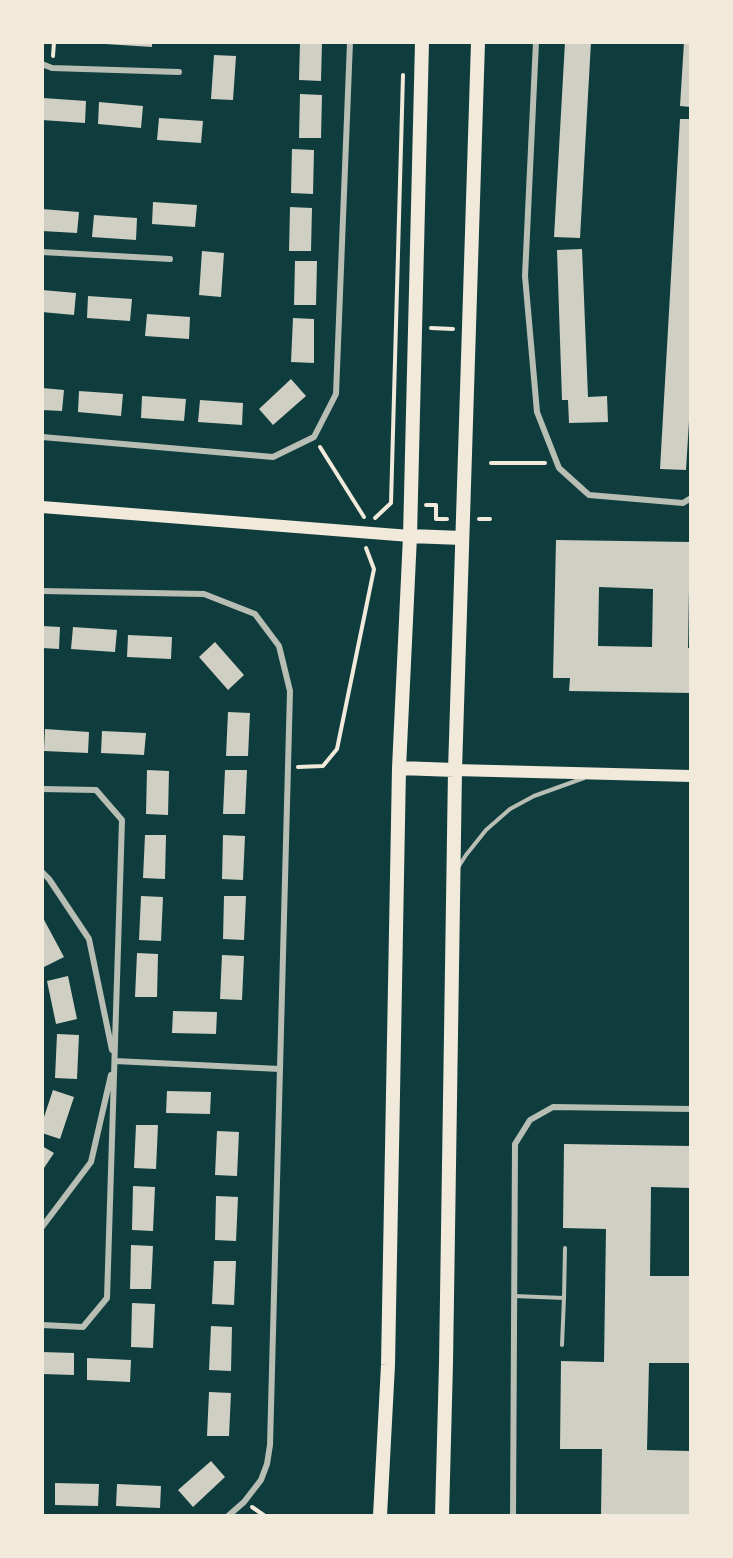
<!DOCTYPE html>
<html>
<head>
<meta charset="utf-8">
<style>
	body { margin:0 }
	#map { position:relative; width:733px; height:1558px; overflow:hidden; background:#0f3d3e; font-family:"PT Sans",sans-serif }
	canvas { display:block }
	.frame { position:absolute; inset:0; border:44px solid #f1e9da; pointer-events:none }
</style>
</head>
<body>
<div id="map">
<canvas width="733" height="1558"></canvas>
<div class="frame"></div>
</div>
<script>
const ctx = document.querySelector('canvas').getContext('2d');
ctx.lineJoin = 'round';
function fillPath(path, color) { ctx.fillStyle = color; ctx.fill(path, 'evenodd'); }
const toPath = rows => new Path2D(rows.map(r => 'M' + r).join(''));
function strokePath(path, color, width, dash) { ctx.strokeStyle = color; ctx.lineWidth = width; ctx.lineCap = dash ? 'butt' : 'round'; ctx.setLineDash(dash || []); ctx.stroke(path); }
const building = toPath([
	[105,42,152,42,152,47,105,44],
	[300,42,322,42,321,81,299,80],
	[565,42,591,42,580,238,554,237],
	[684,42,691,42,691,107,680,106],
	[214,55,236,56,233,100,211,99],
	[300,94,322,95,321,138,299,138],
	[43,98,86,101,85,123,42,120],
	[99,102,143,106,141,128,98,124],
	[159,118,203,121,201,143,157,140],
	[680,119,691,119,691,389,686,470,660,469],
	[292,149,314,150,313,194,291,193],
	[153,202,197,205,195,227,152,224],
	[290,207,312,208,311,251,289,251],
	[42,209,79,212,77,233,42,231],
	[94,215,137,218,136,240,92,237],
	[582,249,588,397,607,396,608,422,569,423,568,400,562,400,557,250],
	[202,251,224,253,221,297,199,295],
	[295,261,317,261,316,305,294,305],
	[42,290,76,293,74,315,42,312],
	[88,296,132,299,130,321,87,318],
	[147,314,190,317,189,339,145,336],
	[293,318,314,319,314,363,291,362],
	[291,379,306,396,273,425,259,409],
	[42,388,64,390,62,411,42,410],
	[79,391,123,394,121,416,78,412],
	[142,396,186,399,184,421,141,418],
	[200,400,243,403,242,425,198,422],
	[556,540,691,542,691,589,689,589,688,648,691,648,691,693,569,691,570,678,553,678],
	[599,587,653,589,652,647,598,646],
	[42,626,60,627,59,649,42,648],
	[73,627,117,630,115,652,71,649],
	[128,635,172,637,171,659,127,657],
	[215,642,244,675,228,690,199,657],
	[228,712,250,713,248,756,226,756],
	[45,729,89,732,88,753,44,751],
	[102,731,146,733,144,755,101,753],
	[147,770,169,771,168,815,146,814],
	[225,770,247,770,245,814,223,814],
	[145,835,166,835,165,879,143,878],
	[223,835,245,836,243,880,222,879],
	[141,896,163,897,161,941,139,940],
	[224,896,246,896,244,940,223,939],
	[42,916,64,957,44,967,42,963],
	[137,953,158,954,157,997,135,997],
	[222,955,244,956,242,1000,220,999],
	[68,976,77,1019,56,1024,47,981],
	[173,1011,217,1012,216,1034,172,1033],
	[57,1034,79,1035,77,1079,55,1078],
	[53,1090,74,1097,60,1139,42,1133,42,1123],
	[167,1091,211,1092,210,1114,166,1113],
	[136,1125,158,1125,156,1169,134,1168],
	[217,1131,239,1132,237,1176,215,1175],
	[564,1144,691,1146,691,1188,651,1187,650,1276,691,1276,691,1363,649,1363,647,1450,691,1451,691,1516,601,1516,602,1449,560,1449,561,1361,604,1362,606,1229,563,1228],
	[42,1146,54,1153,42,1171],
	[133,1186,155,1187,153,1231,132,1230],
	[216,1196,238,1197,236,1241,215,1240],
	[131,1245,153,1246,151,1289,130,1289],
	[214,1261,236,1261,234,1305,212,1304],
	[132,1303,155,1304,153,1348,131,1347],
	[211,1326,232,1327,231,1371,209,1370],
	[42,1352,74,1353,74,1375,42,1374],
	[87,1358,131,1360,130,1382,87,1380],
	[209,1392,231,1393,229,1436,207,1436],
	[211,1461,225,1477,193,1507,178,1490],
	[55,1483,99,1484,98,1506,55,1505],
	[117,1484,161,1486,160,1508,116,1506]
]);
const path = toPath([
	[53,56,54,42],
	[431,328,453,329],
	[320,447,364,517],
	[491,463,545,463],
	[391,503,403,75],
	[426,505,436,505,436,519,447,519],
	[375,518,391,503],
	[479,519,490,519],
	[298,767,323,766,337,749,374,569,366,548],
	[252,1507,265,1516]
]);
const service = toPath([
	[459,866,466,855,486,830,510,809,534,796,584,778],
	[514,1296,564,1298,562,1345],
	[564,1298,565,1248]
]);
const minor = toPath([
	[536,42,525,276,537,412,559,468,589,495,683,503,691,498],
	[42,64,52,68,179,72],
	[42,252,170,259],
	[42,437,273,457,314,437,336,394,350,42],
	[42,591,204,594,255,614,279,646,290,691,270,1445,267,1464,261,1480,244,1502,228,1516],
	[42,789,96,790,122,820,107,1298,83,1327,42,1325],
	[42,872,49,879,89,939,112,1050],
	[115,1061,280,1069],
	[42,1227,91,1162,111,1075],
	[513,1516,515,1144,530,1120,553,1107,691,1109]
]);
const secondary = toPath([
	[42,507,410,536],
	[455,770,691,776]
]);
const primary = toPath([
	[410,536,462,538],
	[399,768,455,770],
	[380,1516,388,1365,399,768,410,536,422,42],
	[442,1516,446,1363,455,770,478,42]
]);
fillPath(building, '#cfcfc3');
strokePath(path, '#f1e9da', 4);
strokePath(service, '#b8beb3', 4);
strokePath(minor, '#b8beb3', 6);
strokePath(secondary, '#f1e9da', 12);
strokePath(primary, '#f1e9da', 14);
</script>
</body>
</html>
